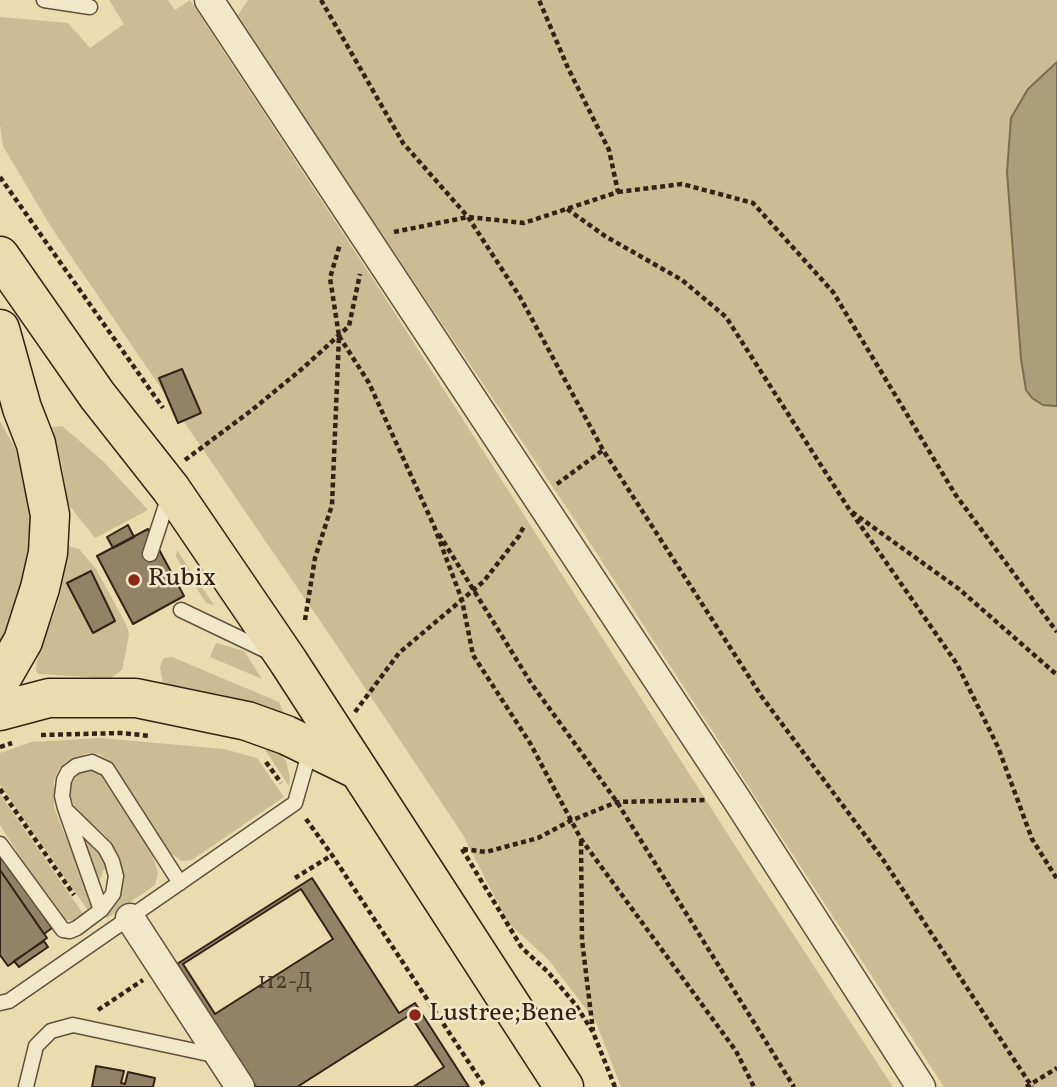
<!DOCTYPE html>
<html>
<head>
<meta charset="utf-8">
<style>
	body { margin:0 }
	canvas { display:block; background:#eadcae }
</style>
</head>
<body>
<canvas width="1057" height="1087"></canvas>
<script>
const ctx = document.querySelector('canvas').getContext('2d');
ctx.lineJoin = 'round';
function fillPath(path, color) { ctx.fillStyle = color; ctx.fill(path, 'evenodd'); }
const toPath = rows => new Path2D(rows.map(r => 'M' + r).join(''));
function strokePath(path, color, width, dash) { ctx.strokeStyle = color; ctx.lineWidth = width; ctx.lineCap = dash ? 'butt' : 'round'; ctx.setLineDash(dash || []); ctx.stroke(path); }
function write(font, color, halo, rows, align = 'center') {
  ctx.font = font + ' Vollkorn,serif'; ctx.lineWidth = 5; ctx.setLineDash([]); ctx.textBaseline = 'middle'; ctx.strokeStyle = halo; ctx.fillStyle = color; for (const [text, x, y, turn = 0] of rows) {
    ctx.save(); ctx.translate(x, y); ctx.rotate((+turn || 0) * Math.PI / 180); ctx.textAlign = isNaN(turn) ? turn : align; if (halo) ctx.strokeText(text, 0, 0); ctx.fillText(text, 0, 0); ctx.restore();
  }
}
const green = toPath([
	[109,0,168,0,175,10,190,0,384,296,736,847,893,1087,621,1087,596,1022,547,958,508,923,463,835,331,637,51,227,3,146,0,125,0,17,68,23,90,48,124,24],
	[248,0,1057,0,1057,62,1028,89,1007,172,1021,358,1026,390,1043,405,1057,406,1057,1087,944,1087,577,523,317,138,238,15],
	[0,421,16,450,31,505,31,560,17,615,0,647],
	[62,426,104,462,148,510,95,538,68,504,62,465,52,427],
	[68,546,79,549,96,569,127,626,129,635,122,670,112,677,105,678,38,674,36,671,37,660,59,600],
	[177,550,214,605,206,603,176,557],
	[216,643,244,651,262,679,210,657],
	[172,657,279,702,284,713,224,695,163,684,160,667,162,661,164,658],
	[100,738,224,749,257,758,284,797,192,860,182,861,168,851,108,760,99,754,88,753,66,762,59,769,54,780,54,807,64,833,86,879,92,905,89,912,0,785,0,753,31,742],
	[263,747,280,754,286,761,290,778,289,786],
	[93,770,105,776,151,851,158,873,155,885,106,919,120,890,122,873,106,836,76,810,68,792,74,775,81,771],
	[0,794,84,915,75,921,60,919,0,825],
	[83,837,97,850,105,863,108,871,104,869,100,880,80,839]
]);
const water = toPath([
	[1057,62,1057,406,1056,406,1043,405,1032,398,1026,390,1021,359,1007,172,1011,118,1028,89,1057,62]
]);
const building = toPath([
	[182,369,201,413,178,423,159,378,182,369],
	[128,525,134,537,113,548,107,537,128,525],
	[148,529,184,596,133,624,97,556,148,529],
	[91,571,115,621,93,633,67,583,91,571],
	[0,853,52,928,44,934,0,870,0,853],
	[0,870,47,938,8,966,0,955,0,870],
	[312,878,399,1013,415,1003,469,1087,256,1087,177,964,312,878],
	[301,889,333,939,215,1014,183,964,301,889],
	[44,941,48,947,19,967,14,961,44,941],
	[410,1015,444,1067,413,1087,297,1087,410,1015],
	[96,1066,124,1071,121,1083,125,1084,128,1072,155,1078,153,1087,92,1087,96,1066]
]);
const path = toPath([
	[321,0,403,143,468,217,520,297,603,450,762,697,882,858,1032,1087],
	[0,177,163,408],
	[618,192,682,184,753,203,833,292,955,494,1057,632],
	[567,209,605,236,682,280,726,317,849,509,957,664,998,747,1032,839,1057,879],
	[394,232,468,217,524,223,618,192,609,150,568,68,539,0],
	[339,336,369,383,434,526,462,600,473,655,530,743,581,839,736,1051,754,1087],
	[185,460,252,410,303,368,349,326,360,274],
	[557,484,603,450],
	[852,512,959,589,1057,675],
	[439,534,531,683,617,802,794,1087],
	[305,620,315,558,332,505,339,336,330,278,340,244],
	[355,712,399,653,484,581,519,536,524,526],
	[41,735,121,733,151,736],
	[0,747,12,743],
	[266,762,281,783],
	[0,789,74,895],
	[306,819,332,855,485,1087],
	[581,841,582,940,593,1031],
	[462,849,522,948,548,972,575,1004,593,1032,615,1087],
	[463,849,486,852,538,838,570,821,617,802,706,800],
	[295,878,332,855],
	[98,1010,143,980],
	[1026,1087,1057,1068]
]);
const lane = toPath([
	[44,0,90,7],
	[150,554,169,496],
	[181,610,271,653],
	[68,812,105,848,112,861,116,876,113,894,101,910],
	[0,844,63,930,70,931,77,928,101,910,65,808,62,796,64,780,68,772,76,766,92,762,107,769,180,883],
	[0,1003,9,1001,295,803,311,747],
	[26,1087,36,1046,51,1031,73,1025,209,1054,216,1060]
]);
const street = toPath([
	[209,0,737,800,921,1087],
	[130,918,240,1087]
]);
const primary = toPath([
	[0,256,97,395,171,489,288,661,564,1087],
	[0,329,22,408,36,444,50,515,48,553,40,588,23,641,0,681],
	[0,711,49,698,136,698,247,721,286,735,358,770]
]);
const markers = [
	[134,580,7,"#8f2418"],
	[415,1015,7,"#8f2418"]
];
const numberNames = [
	["112-Д",285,984]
];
const poiNames = [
	["Rubix",148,580],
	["Lustree;Bene",429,1015]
];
fillPath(green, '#cbbc94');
fillPath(water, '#ac9d7b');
strokePath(water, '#7c6c53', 2);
fillPath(building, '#938366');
strokePath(building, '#342218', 2);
strokePath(lane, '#62503e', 17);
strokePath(street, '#62503e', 31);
strokePath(primary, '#342218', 41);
strokePath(path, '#342218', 4.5, [5, 3.5]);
strokePath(lane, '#f1e8ca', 14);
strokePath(street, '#f1e8ca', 28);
strokePath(primary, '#eadcae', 38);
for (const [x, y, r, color] of markers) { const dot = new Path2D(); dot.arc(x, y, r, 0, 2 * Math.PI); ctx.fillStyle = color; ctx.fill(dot); strokePath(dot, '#f1e8ca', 2.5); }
write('23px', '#4c3a2c', null, numberNames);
write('26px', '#342218', '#f1e8ca', poiNames, 'left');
</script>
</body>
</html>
